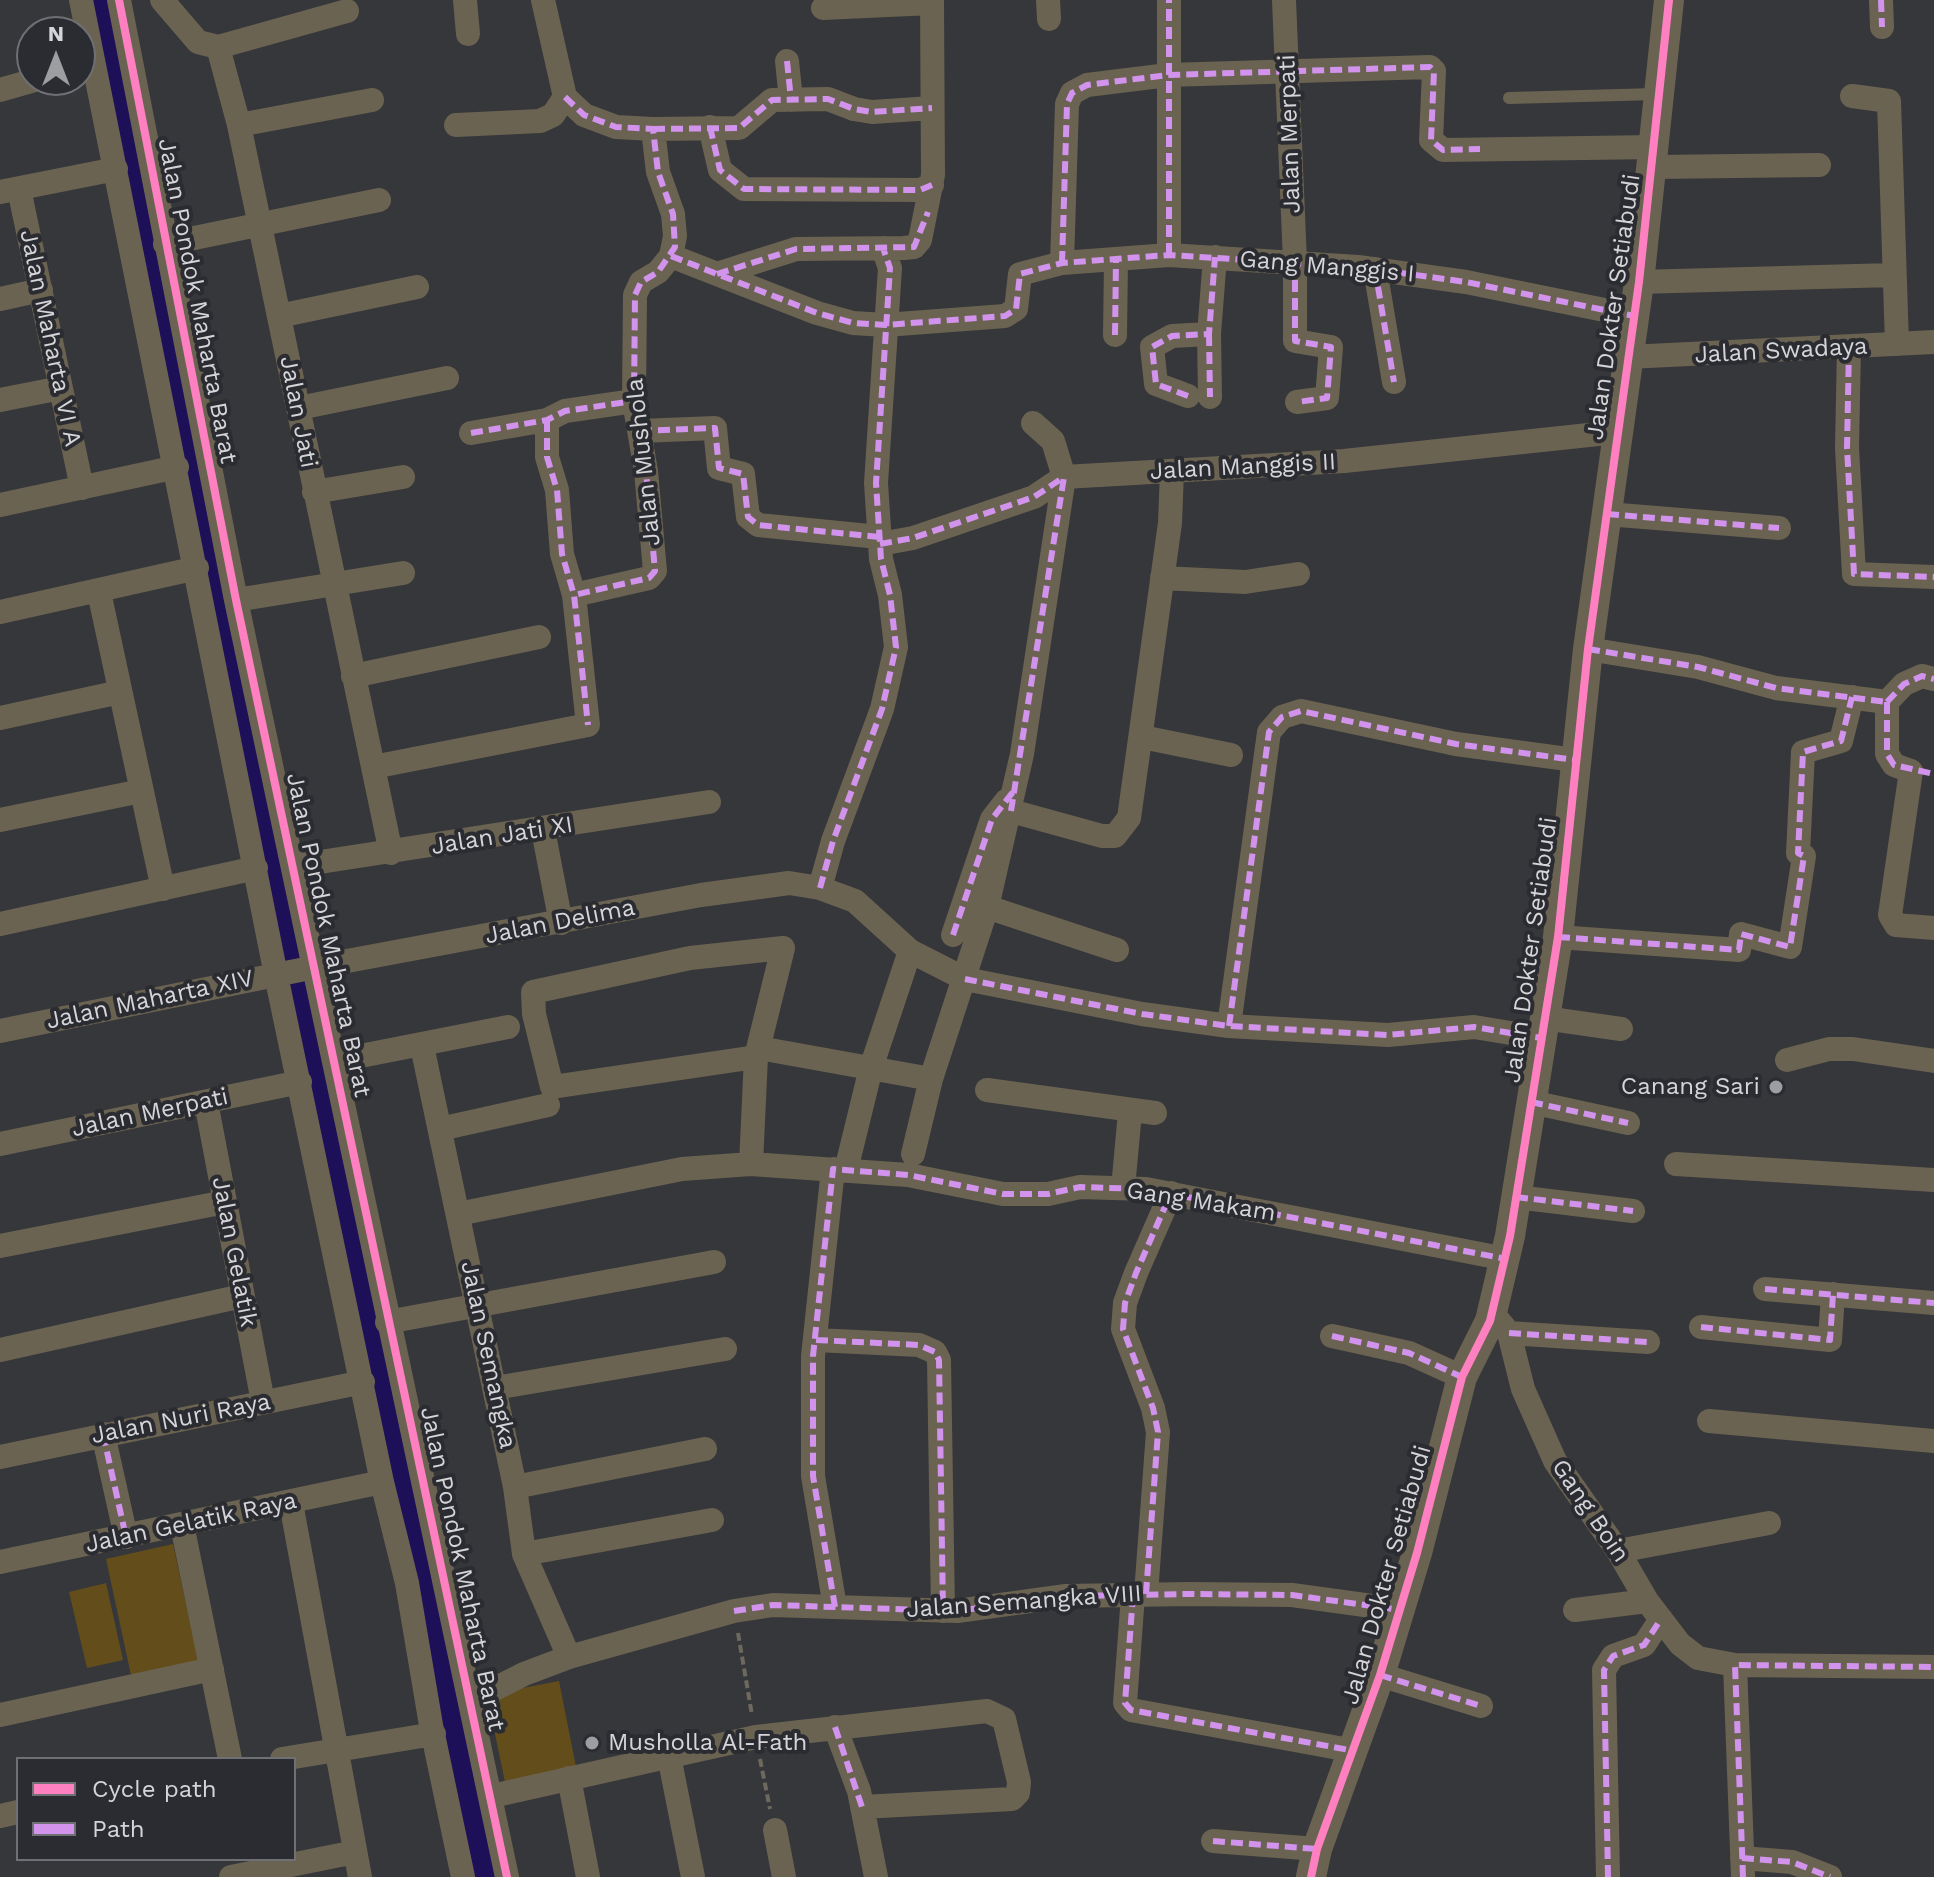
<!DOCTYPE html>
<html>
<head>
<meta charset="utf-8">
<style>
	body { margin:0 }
	#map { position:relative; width:1934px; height:1877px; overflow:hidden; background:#36373a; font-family:"Work Sans",sans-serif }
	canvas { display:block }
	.legend { position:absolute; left:16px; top:1757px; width:280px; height:104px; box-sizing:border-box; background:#2b2c31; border:2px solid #6f7074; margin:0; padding:10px 14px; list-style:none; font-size:24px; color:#d5d5d9 }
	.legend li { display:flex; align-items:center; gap:16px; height:40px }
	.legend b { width:40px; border:2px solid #6f7074 }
	.north { position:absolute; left:16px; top:16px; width:80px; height:80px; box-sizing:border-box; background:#2b2c31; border:2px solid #6f7074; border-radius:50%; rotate:0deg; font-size:22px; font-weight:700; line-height:32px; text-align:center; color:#d5d5d9 }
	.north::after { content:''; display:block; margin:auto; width:28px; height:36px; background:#9d9ea1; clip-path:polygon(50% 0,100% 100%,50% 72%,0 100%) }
</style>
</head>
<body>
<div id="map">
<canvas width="1934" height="1877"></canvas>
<ul class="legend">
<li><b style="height:10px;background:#ff80c0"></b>Cycle path</li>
<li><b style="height:10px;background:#d193ec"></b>Path</li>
</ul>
<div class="north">N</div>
</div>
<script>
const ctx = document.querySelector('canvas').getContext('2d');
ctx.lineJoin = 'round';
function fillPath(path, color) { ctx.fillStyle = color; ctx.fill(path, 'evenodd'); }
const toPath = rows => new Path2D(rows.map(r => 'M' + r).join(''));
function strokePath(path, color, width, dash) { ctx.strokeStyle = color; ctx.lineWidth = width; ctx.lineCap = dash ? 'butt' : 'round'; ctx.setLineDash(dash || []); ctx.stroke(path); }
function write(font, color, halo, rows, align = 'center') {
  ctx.font = font + ' "Work Sans",sans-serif'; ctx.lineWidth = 8; ctx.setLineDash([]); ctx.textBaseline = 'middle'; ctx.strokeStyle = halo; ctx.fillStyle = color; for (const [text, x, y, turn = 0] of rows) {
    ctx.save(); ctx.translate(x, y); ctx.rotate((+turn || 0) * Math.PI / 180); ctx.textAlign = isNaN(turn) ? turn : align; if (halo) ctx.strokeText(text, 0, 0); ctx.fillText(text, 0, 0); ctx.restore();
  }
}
const green = toPath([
	[173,1544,201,1674,134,1689,106,1559],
	[106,1583,123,1660,87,1668,69,1592],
	[559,1681,577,1772,506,1787,487,1695]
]);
const river = toPath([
	[97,0,322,1120,450,1710,477,1877]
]);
const path = toPath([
	[738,1633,752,1715],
	[760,1759,770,1809]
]);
const service = toPath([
	[1509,98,1657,94]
]);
const minor = toPath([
	[81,0,276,975,382,1482,407,1583,431,1725,463,1877],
	[119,0,236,600,507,1877],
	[162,0,198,42,218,47,347,11],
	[465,0,468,34],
	[543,0,565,97,584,115,616,127,653,129,658,172,673,214,675,236,671,256,658,272,641,282,635,295,634,401,646,471,655,571,649,578,574,595],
	[1048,0,1049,19],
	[1284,0,1295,262,1295,341,1331,347,1327,398,1297,402],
	[1881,0,1882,27],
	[823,8,932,3],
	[218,47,239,125,391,853],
	[787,61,791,100],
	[0,90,35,80],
	[1852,96,1889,101,1897,344],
	[239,125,372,100],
	[456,125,540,121,553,115,565,97],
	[710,127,720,170,744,189,920,190,932,185],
	[653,129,739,128,772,100,828,99,854,109,872,112,932,108],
	[1653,167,1819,165],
	[19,189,82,488],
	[0,192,116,169],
	[165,244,379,200],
	[1169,255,1169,0],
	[671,256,817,313,853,323,885,325,1005,316,1016,309,1020,274,1062,263,1169,255,1358,267,1466,282,1634,316],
	[1062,263,1067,104,1072,93,1087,85,1168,75,1430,67,1434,71,1431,140,1443,150,1655,147],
	[1375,269,1394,382],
	[717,274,796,249,904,248,914,247,920,240,933,175,932,0],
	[1639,282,1892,275],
	[0,299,41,290],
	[279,316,417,287],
	[1209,334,1210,397],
	[1115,335,1116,260],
	[1849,347,1847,448,1854,574,1934,577],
	[1628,357,1934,342],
	[1188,396,1156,384,1152,347,1172,336,1209,334,1215,257],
	[0,400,61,388],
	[299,408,447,378],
	[640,431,715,428,719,468,743,474,748,517,758,525,879,537],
	[471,433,547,420,565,411,634,401],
	[314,492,403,477],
	[0,505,177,467],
	[1607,514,1779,528],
	[880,544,913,538,1034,497,1064,477,1344,461,1617,432],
	[1162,578,1245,582,1298,574],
	[99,592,163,889],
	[236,600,403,573],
	[0,612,197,568],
	[1588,649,1698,667,1776,688,1887,702],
	[353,676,539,637],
	[1887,702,1887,754,1894,765,1911,771,1890,915,1896,925,1934,928],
	[1887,702,1904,684,1922,676,1934,679],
	[0,718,120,692],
	[1142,737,1231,755],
	[373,767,588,725,574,595,562,554,557,490,547,457,547,420],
	[1011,811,1102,836,1115,836,1129,818,1170,523,1172,471],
	[0,820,141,791],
	[543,830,561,923],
	[294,866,709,802],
	[820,888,833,841,882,709,896,647,890,595,881,559,876,483,890,268,883,248],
	[987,907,1117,950],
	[0,924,256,868],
	[953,935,992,819,1006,801],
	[1558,937,1739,950,1741,934,1790,947,1804,856,1798,853,1803,752,1841,741,1852,697],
	[1544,1018,1621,1029],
	[1229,1026,1269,732,1282,717,1301,711,1456,744,1575,760],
	[0,1031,315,967,701,895,789,883,820,888,855,901,910,951,965,979,1142,1014,1229,1026,1388,1035,1474,1027,1541,1038],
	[422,1046,515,1487,524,1554,569,1657],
	[759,1048,931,1079],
	[1787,1060,1829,1049,1853,1049,1934,1061],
	[335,1061,508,1027],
	[987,1090,1155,1113],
	[206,1102,263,1402],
	[1531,1102,1628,1123],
	[440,1129,548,1105],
	[0,1144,300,1082],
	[913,1154,931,1079,987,907,1022,754,1064,477,1053,441,1033,423],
	[751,1164,756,1057,783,948,690,958,533,992,534,1014,552,1087,756,1057],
	[1676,1164,1934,1180],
	[833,1169,813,1356,813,1476,835,1607],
	[846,1170,871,1068,910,951],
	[1123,1188,1130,1112],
	[1516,1197,1633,1211],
	[458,1214,682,1169,751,1164,908,1175,1003,1194,1048,1194,1080,1187,1146,1189,1506,1259],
	[0,1246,225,1202],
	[1765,1289,1934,1303],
	[1490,1321,1500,1322,1509,1333,1523,1389,1555,1461,1618,1551,1647,1601,1680,1644,1698,1658,1735,1665,1934,1667],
	[387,1322,714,1262],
	[1701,1327,1830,1340,1833,1294],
	[1509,1333,1648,1342],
	[1332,1336,1409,1353,1462,1377],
	[816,1340,919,1345,935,1352,939,1360,943,1611],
	[0,1350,242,1296],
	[495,1388,725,1349],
	[1709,1421,1934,1441],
	[103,1434,126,1537],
	[0,1457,363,1382],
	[515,1487,705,1449],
	[291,1503,360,1877],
	[182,1525,230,1759],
	[1618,1551,1769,1523],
	[524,1554,712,1520],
	[0,1562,382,1482],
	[1146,1594,1158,1432,1153,1408,1123,1329,1125,1303,1136,1273,1171,1193],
	[1133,1595,1125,1703,1131,1710,1355,1751],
	[1575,1610,1647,1601],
	[1735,1665,1743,1877],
	[1380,1675,1481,1706],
	[471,1701,524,1674,569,1657,734,1611,773,1605,957,1611,1066,1596,1189,1594,1292,1595,1401,1610],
	[0,1715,212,1669],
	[835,1727,859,1791,876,1877],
	[669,1756,693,1877],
	[282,1759,434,1734],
	[569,1778,588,1877],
	[492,1796,756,1737,987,1711,1004,1719,1019,1782,1018,1793,1012,1799,862,1807],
	[0,1816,18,1812],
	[775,1830,784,1877],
	[1213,1841,1317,1849],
	[1742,1858,1792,1862,1830,1877],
	[231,1877,355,1852],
	[1608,1877,1604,1670,1613,1656,1644,1645,1661,1619]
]);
const tertiary = toPath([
	[1311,1877,1317,1849,1380,1675,1417,1553,1462,1377,1490,1321,1510,1236,1558,937,1588,649,1639,282,1669,0]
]);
const quiet = toPath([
	[1881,0,1882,27],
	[787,61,791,100],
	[565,97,584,115,616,127,653,129,658,172,673,214,675,247,658,272,641,282,635,295,634,401,646,471,655,571,649,578,574,595],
	[710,127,720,170,744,189,920,190,932,185],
	[653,129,739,128,772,100,828,99,854,109,872,112,932,108],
	[1169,255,1169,0],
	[671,256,817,313,853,323,885,325,1005,316,1016,309,1020,274,1062,263,1169,255,1358,267,1466,282,1634,316],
	[1295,262,1295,341,1331,347,1327,398,1297,402],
	[1062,263,1067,104,1072,93,1087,85,1168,75,1430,67,1434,71,1431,140,1443,150,1480,149],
	[1375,269,1394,382],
	[717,274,796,249,914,247,928,212],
	[1209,334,1210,397],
	[1115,335,1116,260],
	[1849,347,1847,448,1854,574,1934,577],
	[1188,396,1156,384,1152,347,1172,336,1209,334,1215,257],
	[547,420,547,457,557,490,562,554,574,595,588,725],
	[640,431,715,428,719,468,743,474,748,517,758,525,879,537],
	[471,433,547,420,565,411,634,401],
	[1607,514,1779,528],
	[880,544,913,538,1034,497,1064,477],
	[1588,649,1698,667,1776,688,1887,702],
	[1887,702,1887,754,1894,765,1934,774],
	[1887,702,1904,684,1922,676,1934,679],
	[1011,811,1064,477],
	[820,888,833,841,882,709,896,647,890,595,881,559,876,483,890,268,883,248],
	[953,935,992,819,1013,792],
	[1558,937,1739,950,1741,934,1790,947,1804,856,1798,853,1803,752,1841,741,1852,697],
	[965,979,1142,1014,1229,1026,1388,1035,1474,1027,1541,1038],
	[1229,1026,1269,732,1282,717,1301,711,1456,744,1575,760],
	[1531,1102,1628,1123],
	[1516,1197,1633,1211],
	[1765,1289,1934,1303],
	[1701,1327,1830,1340,1833,1294],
	[1509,1333,1648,1342],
	[1332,1336,1409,1353,1462,1377],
	[816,1340,919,1345,935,1352,939,1360,943,1611],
	[103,1434,126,1537],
	[1146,1594,1158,1432,1153,1408,1123,1329,1125,1303,1136,1273,1171,1193],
	[1133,1595,1125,1703,1131,1710,1355,1751],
	[835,1607,813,1476,813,1356,833,1169,908,1175,1003,1194,1048,1194,1080,1187,1146,1189,1506,1259],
	[734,1611,773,1605,957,1611,1066,1596,1189,1594,1292,1595,1401,1610],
	[1380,1675,1481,1706],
	[835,1727,862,1807],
	[1213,1841,1317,1849],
	[1742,1858,1792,1862,1830,1877],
	[1608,1877,1604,1670,1613,1656,1644,1645,1661,1619],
	[1743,1877,1735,1665,1934,1667]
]);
const cycleway = toPath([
	[119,0,236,600,507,1877],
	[1311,1877,1317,1849,1380,1675,1417,1553,1462,1377,1490,1321,1510,1236,1558,937,1588,649,1639,282,1669,0]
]);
const markers = [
	[1776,1087,8,"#9d9ea1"],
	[592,1743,8,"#9d9ea1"]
];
const streetNames = [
	["Jalan Merpati",1290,134,-92],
	["Gang Manggis I",1327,267,5],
	["Jalan Pondok Maharta Barat",197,301,79],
	["Jalan Dokter Setiabudi",1614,307,-82],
	["Jalan Maharta VI A",50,338,78],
	["Jalan Swadaya",1781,351,-3],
	["Jalan Jati",298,412,79],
	["Jalan Mushola",644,462,-96],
	["Jalan Manggis II",1243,467,-3],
	["Jalan Jati XI",502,836,-9],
	["Jalan Delima",560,922,-11],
	["Jalan Pondok Maharta Barat",328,935,78],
	["Jalan Dokter Setiabudi",1531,950,-82],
	["Jalan Maharta XIV",150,1000,-12],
	["Jalan Merpati",150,1113,-12],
	["Gang Makam",1201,1202,9],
	["Jalan Gelatik",234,1252,79],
	["Jalan Semangka",488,1355,78],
	["Jalan Nuri Raya",181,1419,-11],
	["Gang Boin",1590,1511,56],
	["Jalan Gelatik Raya",191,1523,-12],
	["Jalan Pondok Maharta Barat",462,1569,78],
	["Jalan Dokter Setiabudi",1387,1575,-74],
	["Jalan Semangka VIII",1024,1602,-4]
];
const poiNames = [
	["Canang Sari",1760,1087],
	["Musholla Al-Fath",608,1743,"left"]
];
fillPath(green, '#634e1b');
strokePath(river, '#1d0f58', 40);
strokePath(path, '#6e695f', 4, [8, 4]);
strokePath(service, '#6b6352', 12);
strokePath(minor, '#6b6352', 24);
strokePath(tertiary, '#6b6352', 30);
strokePath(quiet, '#d193ec', 6, [12, 6]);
strokePath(cycleway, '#ff80c0', 8);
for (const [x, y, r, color] of markers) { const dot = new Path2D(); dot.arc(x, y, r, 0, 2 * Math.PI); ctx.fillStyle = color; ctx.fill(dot); strokePath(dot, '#2b2c31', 3); }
write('24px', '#d5d5d9', '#2b2c31', streetNames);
write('24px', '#d5d5d9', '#2b2c31', poiNames, 'right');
</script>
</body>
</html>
